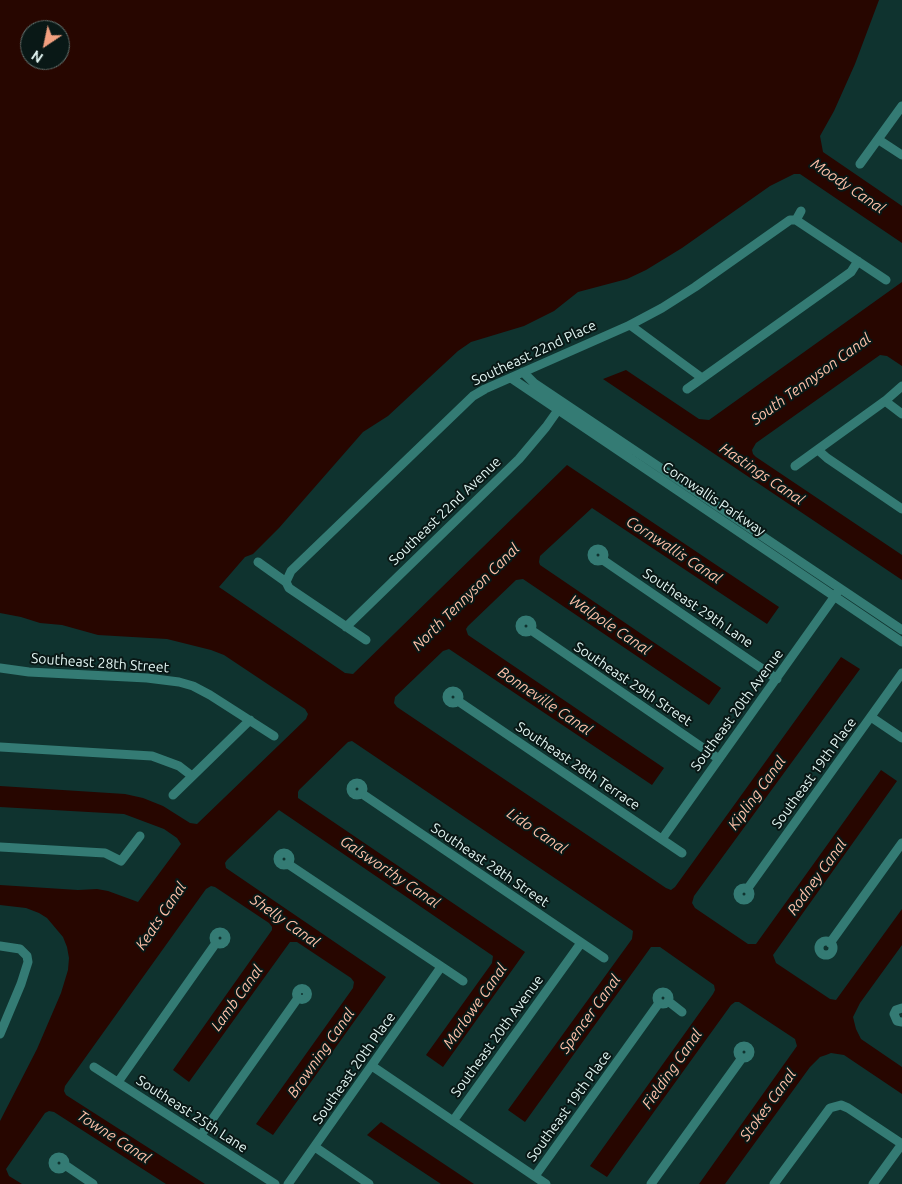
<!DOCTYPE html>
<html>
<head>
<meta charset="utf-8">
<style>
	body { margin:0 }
	#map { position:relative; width:902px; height:1184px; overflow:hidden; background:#0f332f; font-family:Ubuntu,sans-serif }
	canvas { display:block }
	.north { position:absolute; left:20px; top:20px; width:50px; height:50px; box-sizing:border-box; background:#091816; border:1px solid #60706e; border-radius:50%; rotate:214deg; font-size:14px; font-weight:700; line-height:20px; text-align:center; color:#e2f5f2 }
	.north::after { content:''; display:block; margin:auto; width:18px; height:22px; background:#f2a080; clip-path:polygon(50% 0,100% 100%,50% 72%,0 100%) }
</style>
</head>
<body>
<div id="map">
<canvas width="902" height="1184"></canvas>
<div class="north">N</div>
</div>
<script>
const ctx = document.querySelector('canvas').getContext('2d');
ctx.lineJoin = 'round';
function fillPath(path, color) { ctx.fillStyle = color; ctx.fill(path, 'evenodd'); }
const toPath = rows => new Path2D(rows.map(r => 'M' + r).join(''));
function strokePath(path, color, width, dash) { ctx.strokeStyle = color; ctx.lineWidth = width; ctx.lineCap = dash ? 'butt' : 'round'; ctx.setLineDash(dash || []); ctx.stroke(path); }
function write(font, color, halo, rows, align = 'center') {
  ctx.font = font + ' Ubuntu,sans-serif'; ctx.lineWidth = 4; ctx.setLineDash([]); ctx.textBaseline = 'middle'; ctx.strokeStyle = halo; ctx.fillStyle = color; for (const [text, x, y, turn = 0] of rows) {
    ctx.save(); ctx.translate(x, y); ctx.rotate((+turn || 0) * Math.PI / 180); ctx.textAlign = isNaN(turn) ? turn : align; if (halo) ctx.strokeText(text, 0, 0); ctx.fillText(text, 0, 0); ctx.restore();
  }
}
const water = toPath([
	[0,0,879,0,855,64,834,111,820,136,823,152,902,206,902,243,800,174,794,174,770,186,682,248,646,270,627,279,578,292,554,311,524,326,471,342,458,351,388,416,363,432,279,528,253,554,245,557,219,587,345,673,353,674,567,465,779,607,767,624,592,508,540,556,539,562,540,565,721,688,709,705,523,579,516,580,468,626,466,629,468,635,664,768,652,785,449,649,443,651,395,697,394,703,397,707,666,888,671,890,675,887,841,657,860,669,694,896,692,903,695,908,748,944,756,944,881,770,897,781,773,955,776,963,830,999,836,1000,902,909,902,945,860,1003,853,1017,856,1029,861,1039,902,1067,902,1094,844,1055,831,1053,826,1055,820,1057,810,1067,725,1184,699,1184,797,1046,795,1039,739,1002,735,1002,731,1005,607,1177,590,1166,713,994,715,990,714,985,660,947,651,947,525,1122,508,1110,632,939,633,931,352,741,348,742,299,790,298,792,298,798,525,952,443,1067,426,1055,492,963,493,956,279,810,227,860,225,863,226,868,386,977,273,1135,256,1124,353,988,354,982,351,978,297,942,290,942,189,1082,173,1070,272,930,272,927,269,923,215,887,211,886,206,889,65,1086,64,1091,66,1095,205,1184,166,1184,54,1112,49,1111,45,1113,6,1169,9,1176,22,1184,0,1184,0,1121,37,1049,61,993,68,970,69,958,67,947,63,937,47,918,39,913,26,908,0,905,0,885,78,890,97,889,108,891,138,902,181,844,177,838,164,829,124,814,0,807,0,786,125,794,143,798,163,806,190,823,197,824,306,719,308,714,305,709,224,655,211,650,167,639,98,635,62,625,40,623,21,617,0,613],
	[30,30,60,30,60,60,30,60],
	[902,282,902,366,887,356,880,355,756,443,752,450,753,454,756,457,902,555,902,580,603,379,626,370,699,419,709,420],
	[381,1122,474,1184,441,1184,367,1135]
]);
const minor = toPath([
	[879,140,902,155],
	[860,164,902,106],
	[796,220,886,280],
	[796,220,801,211],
	[630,325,702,378],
	[523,372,534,383,902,630],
	[511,378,902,642],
	[687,389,851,272,858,261],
	[885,401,902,414],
	[818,450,827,458,902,509],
	[795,466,885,401,902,386],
	'592 555a6 6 0 1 1 12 0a6 6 0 1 1-12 0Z',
	[603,560,777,679],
	[258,562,286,582,289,588,366,640],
	[286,582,291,571,473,396,485,389,630,325,662,308,695,287,790,220,796,220],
	'520 626a6 6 0 1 1 12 0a6 6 0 1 1-12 0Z',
	[346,627,519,459,546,427,558,410],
	[531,630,719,759],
	[0,668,29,672,147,678,179,682,193,686,210,695,274,736],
	'447 697a6 6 0 1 1 12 0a6 6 0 1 1-12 0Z',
	[458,701,682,853],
	[871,717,902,738],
	[0,747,152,756,179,766,192,776],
	'351 789a6 6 0 1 1 12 0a6 6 0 1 1-12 0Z',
	[361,793,604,958],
	[173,795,250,720],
	[662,839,837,593],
	[0,847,105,853,121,861,140,836],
	'278 859a6 6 0 1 1 12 0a6 6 0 1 1-12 0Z',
	[288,864,463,981],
	'738 894a6 6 0 1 1 12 0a6 6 0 1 1-12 0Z',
	[748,888,902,673],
	'214 938a6 6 0 1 1 12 0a6 6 0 1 1-12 0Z',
	'819 948a7 7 0 1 1 14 0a7 7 0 1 1-14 0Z',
	[830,943,902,843],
	[0,946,20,949,27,956,28,962,21,984,0,1034],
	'296.5 994a5.5 5.5 0 1 1 11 0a5.5 5.5 0 1 1-11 0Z',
	'657 998a6 6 0 1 1 12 0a6 6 0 1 1-12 0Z',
	[668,1001,682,1012],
	[902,1008,896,1010,894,1014,897,1021,902,1022],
	'738 1052a6 6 0 1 1 12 0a6 6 0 1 1-12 0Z',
	[372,1066,546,1184],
	[94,1067,275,1184],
	[118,1082,216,943],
	[453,1121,581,943],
	[201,1135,298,998],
	[315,1147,369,1184],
	'53 1163a6 6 0 1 1 12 0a6 6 0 1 1-12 0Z',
	[65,1165,93,1184],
	[535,1176,659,1003],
	[288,1184,441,967],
	[651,1184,742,1058],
	[774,1184,830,1108,841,1105,848,1108,902,1144],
	[873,1184,902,1144]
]);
const streetNames = [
	["Southeast 22nd Place",534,353,-25],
	["Cornwallis Parkway",714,499,34],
	["Southeast 22nd Avenue",445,511,-44],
	["Southeast 29th Lane",698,608,34],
	["Southeast 28th Street",100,663,4],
	["Southeast 29th Street",633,684,34],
	["Southeast 20th Avenue",737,710,-54],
	["Southeast 28th Terrace",578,766,34],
	["Southeast 19th Place",814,773,-54],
	["Southeast 28th Street",490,865,34],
	["Southeast 20th Avenue",497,1036,-54],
	["Southeast 20th Place",354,1068,-55],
	["Southeast 19th Place",569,1106,-54],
	["Southeast 25th Lane",192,1114,33]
];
const waterNames = [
	["Moody Canal",848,186,34],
	["South Tennyson Canal",811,379,-36],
	["Hastings Canal",762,474,34],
	["Cornwallis Canal",674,550,33],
	["North Tennyson Canal",466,597,-45],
	["Walpole Canal",610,625,34],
	["Bonneville Canal",545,701,34],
	["Kipling Canal",757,793,-54],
	["Lido Canal",537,831,34],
	["Galsworthy Canal",390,872,34],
	["Rodney Canal",817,877,-54],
	["Keats Canal",161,916,-56],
	["Shelly Canal",285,921,35],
	["Lamb Canal",237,998,-54],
	["Marlowe Canal",475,1006,-55],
	["Spencer Canal",590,1014,-54],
	["Browning Canal",321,1053,-55],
	["Fielding Canal",672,1069,-55],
	["Stokes Canal",768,1105,-54],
	["Towne Canal",114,1137,33]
];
fillPath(water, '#270600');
strokePath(minor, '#347b74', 9);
write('14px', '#e2f5f2', '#091816', streetNames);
write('italic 15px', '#fec1a9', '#091816', waterNames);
</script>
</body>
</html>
